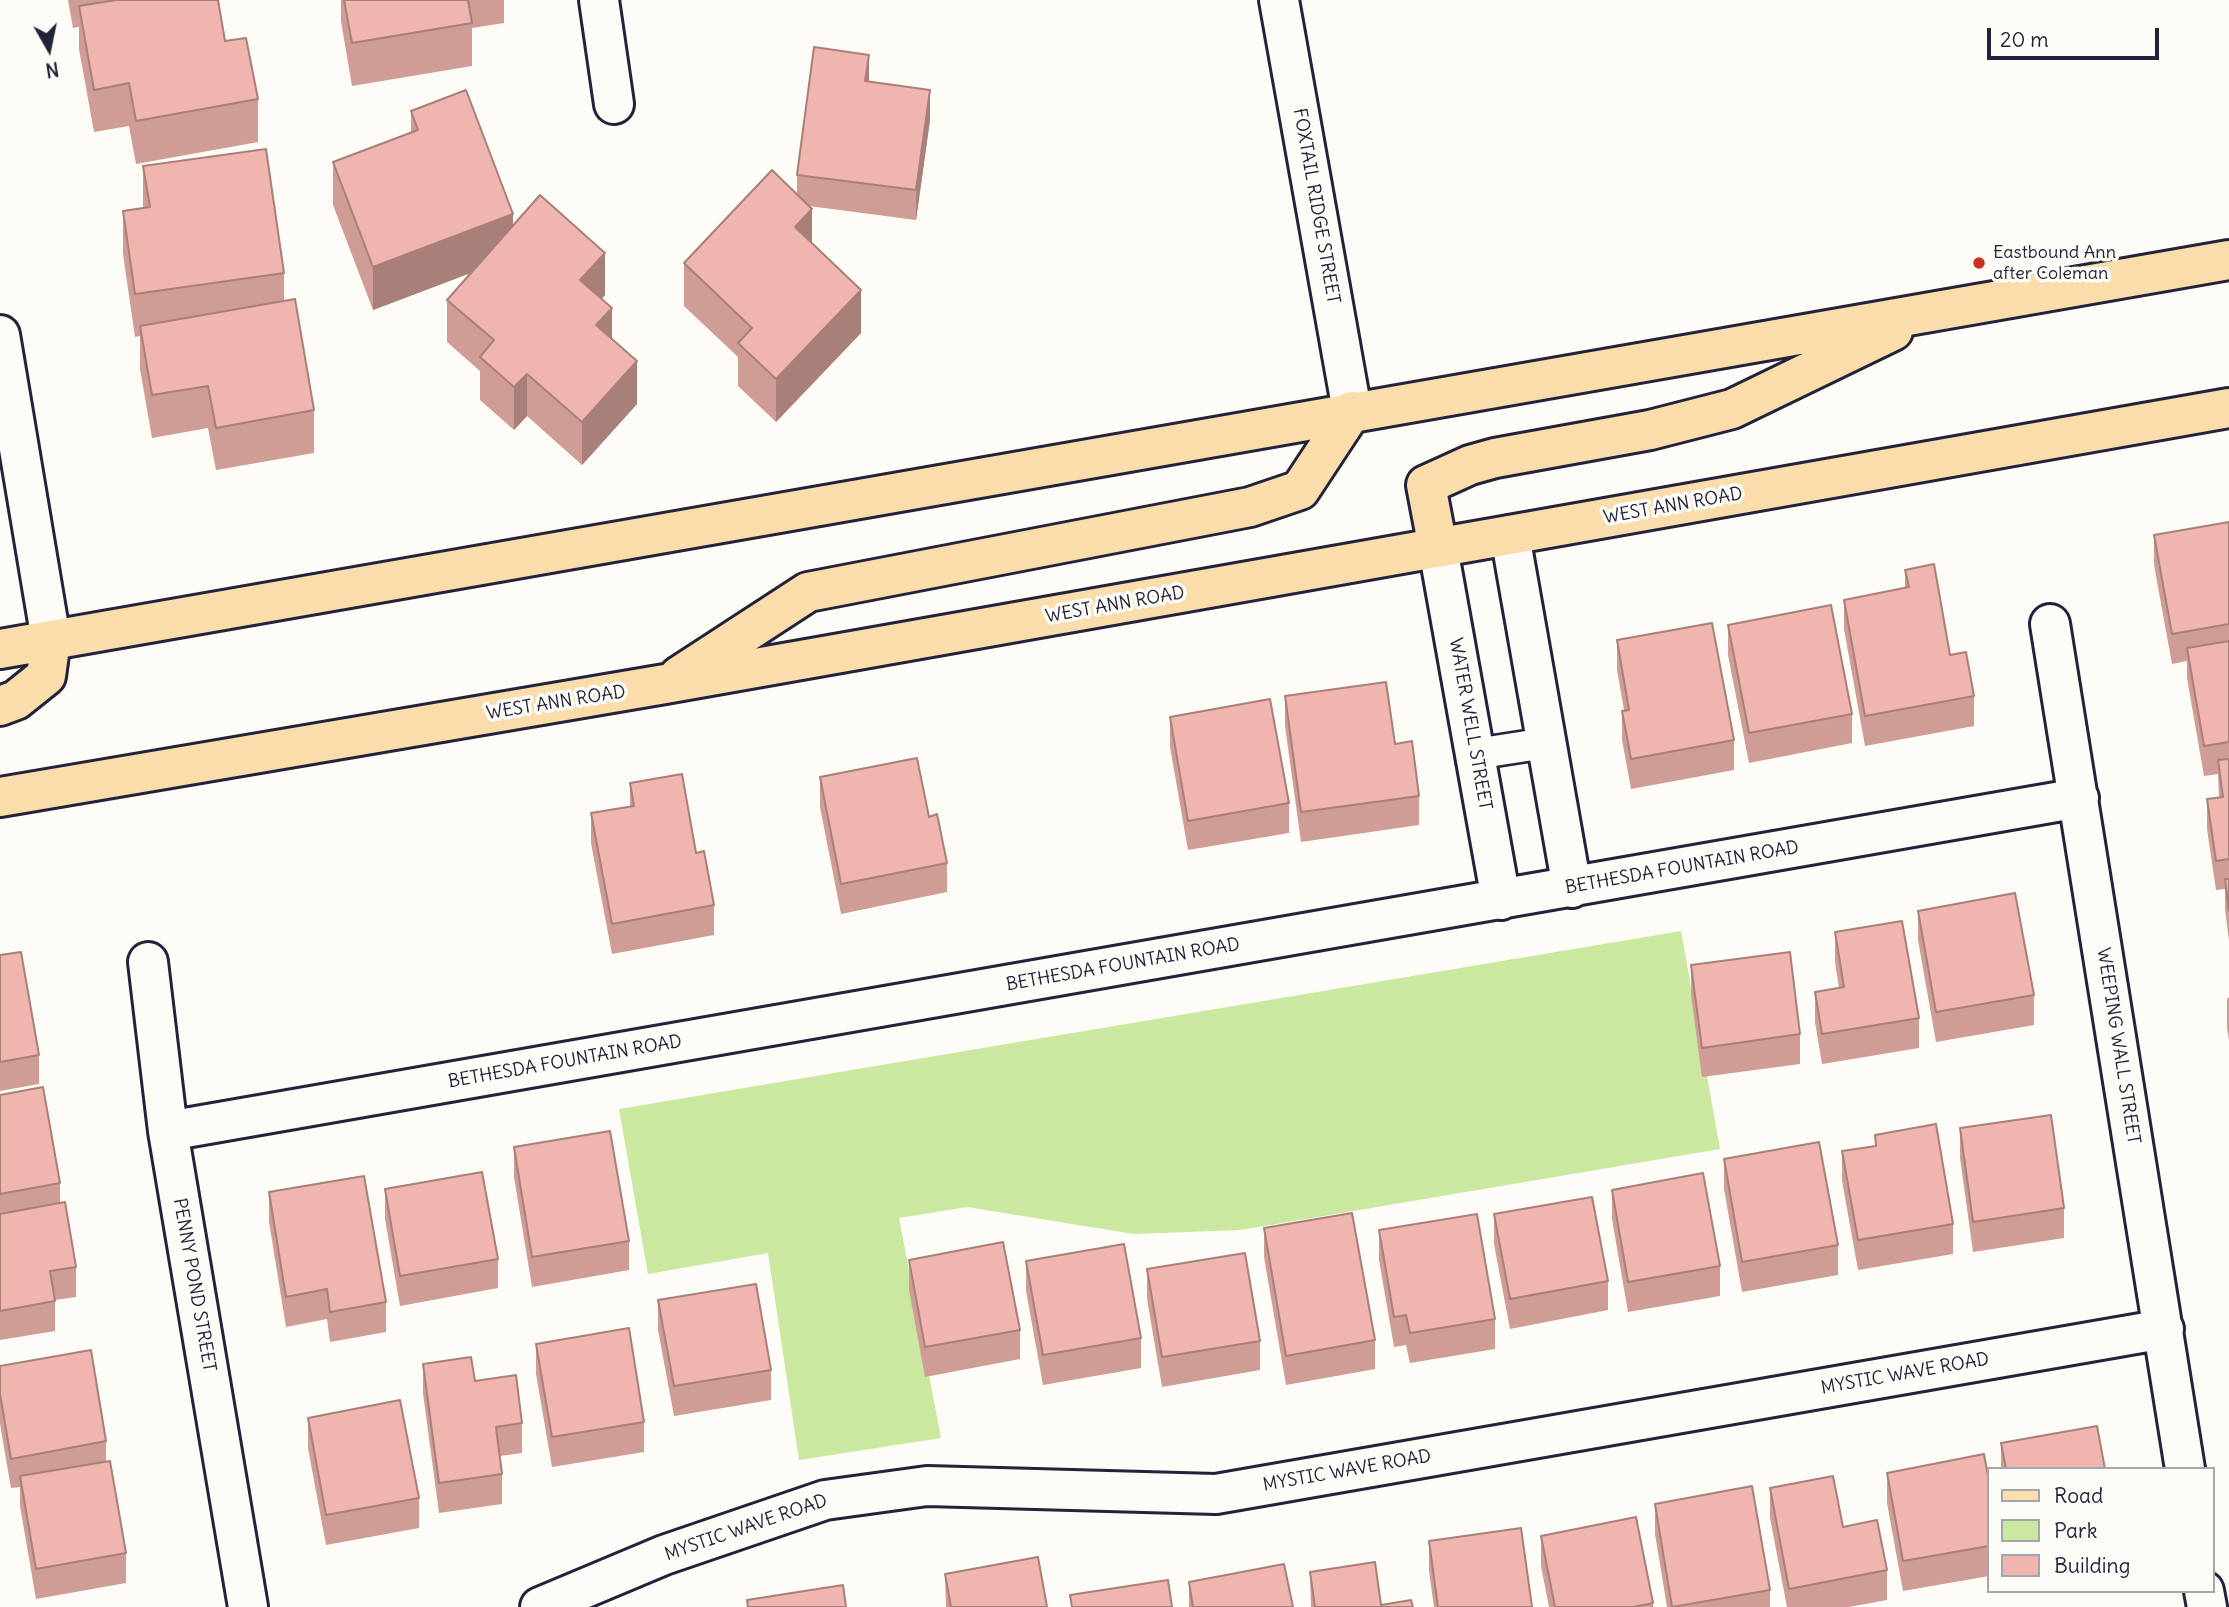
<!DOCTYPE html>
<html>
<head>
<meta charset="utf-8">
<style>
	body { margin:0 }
	#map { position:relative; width:2229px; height:1607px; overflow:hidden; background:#fdfcf7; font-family:Delius,sans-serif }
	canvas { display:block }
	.legend { position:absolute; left:1987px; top:1467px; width:228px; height:126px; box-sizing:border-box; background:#fdfcf7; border:2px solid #a5a5ac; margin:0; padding:9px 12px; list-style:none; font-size:21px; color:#22223b }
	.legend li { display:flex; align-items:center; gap:14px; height:35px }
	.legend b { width:35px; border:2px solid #a5a5ac }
	.north { position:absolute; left:14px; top:14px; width:70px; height:70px; -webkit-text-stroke:5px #fdfcf7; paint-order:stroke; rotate:171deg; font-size:19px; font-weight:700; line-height:28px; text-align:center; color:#22223b }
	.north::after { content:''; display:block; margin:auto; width:24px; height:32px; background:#22223b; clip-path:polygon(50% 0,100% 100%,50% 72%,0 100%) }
	.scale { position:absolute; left:1987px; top:28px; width:172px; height:32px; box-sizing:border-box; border:4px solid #22223b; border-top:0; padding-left:9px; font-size:21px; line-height:24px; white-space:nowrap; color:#22223b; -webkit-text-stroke:5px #fdfcf7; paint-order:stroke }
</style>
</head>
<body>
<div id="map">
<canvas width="2229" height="1607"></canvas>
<ul class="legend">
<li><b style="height:9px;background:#faddab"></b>Road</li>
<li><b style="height:19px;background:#cae89f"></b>Park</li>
<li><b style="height:19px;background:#f1b5af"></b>Building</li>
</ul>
<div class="north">N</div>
<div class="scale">20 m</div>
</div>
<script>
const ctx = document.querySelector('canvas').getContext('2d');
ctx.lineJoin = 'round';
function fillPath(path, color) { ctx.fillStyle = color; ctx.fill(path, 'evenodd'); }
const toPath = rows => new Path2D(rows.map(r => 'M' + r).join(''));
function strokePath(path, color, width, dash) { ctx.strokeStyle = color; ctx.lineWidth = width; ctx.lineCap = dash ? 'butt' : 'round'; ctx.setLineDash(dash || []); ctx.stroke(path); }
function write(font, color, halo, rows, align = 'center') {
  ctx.font = font + ' Delius,sans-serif'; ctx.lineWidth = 7; ctx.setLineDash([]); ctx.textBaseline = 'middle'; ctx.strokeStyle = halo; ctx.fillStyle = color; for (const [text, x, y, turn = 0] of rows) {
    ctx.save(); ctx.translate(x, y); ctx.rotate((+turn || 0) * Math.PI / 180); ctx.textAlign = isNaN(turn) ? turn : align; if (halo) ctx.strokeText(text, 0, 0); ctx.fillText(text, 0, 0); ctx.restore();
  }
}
const green = toPath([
	[1681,931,1720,1149,1241,1230,1134,1234,967,1207,899,1218,941,1438,799,1460,768,1253,648,1274,619,1109]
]);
const lane = toPath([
	[1475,754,1546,743]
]);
const street = toPath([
	[599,0,614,104],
	[1279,0,1352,411],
	[0,335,51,640],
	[1510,535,1572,888],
	[1438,548,1501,900],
	[2050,624,2185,1469],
	[148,962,168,1131,248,1607],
	[168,1131,2079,798],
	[2204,1591,2207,1607],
	[540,1607,664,1555,825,1500,927,1486,1216,1494,2164,1329]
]);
const primary = toPath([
	[1438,548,1426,485,1470,465,1495,458,1650,430,1732,409,1893,331],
	[0,649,2229,260],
	[679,676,808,592,1250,507,1300,490,1352,411],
	[0,706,16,700,46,676,51,640],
	[0,797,665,684,2229,408]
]);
const wall = toPath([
	[68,0,218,0,225,41,258,99,258,142,136,164,129,126,94,132,79,49,79,27,73,28],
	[341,0,504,0,504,23,472,28,472,66,352,86,341,21],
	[869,82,930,120,916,220,809,206,812,244,861,333,776,422,738,386,738,357,684,306,684,263,797,195,797,175],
	[411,111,513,225,605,295,602,299,612,339,637,404,582,465,527,416,514,430,480,400,480,371,447,342,447,300,470,273,373,310,333,205,333,162,411,133],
	[143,166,284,273,284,301,314,410,314,453,216,470,208,428,152,438,140,369,140,336,135,337,123,254,123,211,143,208],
	[2229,522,2229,941,2225,909,2225,889,2216,890,2207,829,2207,799,2219,798,2218,774,2204,776,2187,678,2187,661,2172,664,2154,565,2154,535],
	[1905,570,1950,655,1974,696,1974,726,1865,746,1844,629,1844,600,1905,588],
	[1728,625,1852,714,1852,743,1749,763,1728,655],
	[1617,640,1734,740,1734,770,1631,789,1622,740,1622,711,1624,710,1617,670],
	[1285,696,1395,744,1419,796,1419,825,1301,842,1285,726],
	[1170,717,1289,803,1289,833,1188,850,1170,747],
	[820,777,929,817,947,863,947,892,841,914,820,807],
	[630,783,714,905,714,935,612,954,591,843,591,813,630,806],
	[1918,911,2034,995,2034,1025,1936,1042,1918,940],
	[1835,932,1919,1018,1919,1048,1822,1064,1815,1022,1815,992,1839,988,1835,962],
	[0,955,39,1055,39,1084,0,1091],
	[1691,965,1800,1034,1800,1064,1702,1077,1691,995],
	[2227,998,2229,998,2229,1040,2227,1028],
	[0,1095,60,1183,60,1203,76,1267,76,1297,55,1300,55,1331,0,1340],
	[1960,1128,2064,1208,2064,1238,1973,1252,1960,1158],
	[1875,1135,1953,1224,1953,1254,1858,1270,1842,1181,1842,1151,1875,1146],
	[514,1147,629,1241,629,1270,532,1287,514,1177],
	[1724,1159,1838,1245,1838,1275,1742,1292,1724,1189],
	[385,1189,498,1259,498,1288,400,1306,385,1219],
	[1612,1190,1720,1266,1720,1296,1628,1312,1612,1219],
	[269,1192,386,1302,386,1332,330,1342,327,1319,286,1327,269,1222],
	[1494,1214,1608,1281,1608,1310,1510,1329,1494,1244],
	[1264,1228,1375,1340,1375,1369,1286,1385,1264,1257],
	[1379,1230,1495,1319,1495,1349,1410,1363,1406,1345,1394,1347,1379,1260],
	[909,1260,1020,1330,1020,1359,925,1377,909,1290],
	[1026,1261,1141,1338,1141,1368,1043,1385,1026,1291],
	[1147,1269,1260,1341,1260,1370,1162,1387,1147,1299],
	[658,1300,771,1370,771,1400,674,1416,658,1330],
	[536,1344,644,1422,644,1452,552,1467,536,1374],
	[423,1364,475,1381,522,1423,522,1453,500,1456,502,1474,502,1504,439,1513,423,1393],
	[0,1366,106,1441,106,1462,126,1553,126,1583,36,1599,20,1506,20,1487,11,1488,0,1424],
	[308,1418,419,1498,419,1528,326,1545,308,1448],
	[2001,1443,2105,1469,2001,1469],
	[1887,1473,1989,1481,1989,1576,1903,1591,1887,1503],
	[1770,1488,1843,1527,1887,1570,1887,1600,1849,1607,1787,1607,1770,1518],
	[1655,1504,1770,1590,1770,1607,1667,1607,1655,1534],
	[1541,1536,1653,1603,1653,1607,1549,1607,1541,1566],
	[1429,1541,1532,1607,1434,1607,1429,1571],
	[1310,1572,1381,1605,1413,1607,1311,1607],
	[945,1574,1047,1607,946,1607],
	[1189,1582,1293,1607,1189,1607]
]);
const shadedWall = toPath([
	[869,55,869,84,865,81],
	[930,90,930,120,916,220,916,190],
	[812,209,812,252,795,227],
	[513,214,513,257,373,310,373,267],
	[605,253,605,295,580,322,580,280],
	[861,290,861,333,776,422,776,379],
	[612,308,612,351,596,325],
	[637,361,637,404,582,465,582,422],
	[527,374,527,416,514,430,514,387]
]);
const building = toPath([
	[116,0,218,0,225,41,246,38,258,99,136,121,129,83,94,90,79,6,116,0],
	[344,0,468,0,472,23,352,43,344,0],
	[814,47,869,55,865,81,930,90,916,190,797,175,814,47],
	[466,90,513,214,373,267,333,162,418,130,411,111,466,90],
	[266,149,284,273,135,294,123,211,150,207,143,166,266,149],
	[772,170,812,209,795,227,861,290,776,379,738,343,752,328,684,263,772,170],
	[540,195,605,253,580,280,612,308,596,325,637,361,582,422,527,374,514,387,480,357,494,340,447,300,540,195],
	[295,299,314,410,216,428,208,386,152,395,140,326,295,299],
	[2229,522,2229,624,2172,634,2154,535,2229,522],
	[1934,564,1950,655,1966,652,1974,696,1865,716,1844,600,1909,587,1905,570,1934,564],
	[1831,605,1852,714,1749,733,1728,625,1831,605],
	[1712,623,1734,740,1631,759,1622,711,1629,710,1617,640,1712,623],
	[2229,641,2229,742,2204,746,2187,648,2229,641],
	[1386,682,1395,744,1412,741,1419,796,1301,812,1285,696,1386,682],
	[1270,699,1289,803,1188,821,1170,717,1270,699],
	[917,758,929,817,937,814,947,863,841,884,820,777,917,758],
	[2229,759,2229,859,2216,861,2207,799,2223,797,2218,760,2229,759],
	[682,774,696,853,704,851,714,905,612,924,591,813,634,806,630,783,682,774],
	[2225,879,2229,879,2229,911,2225,879],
	[2015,893,2034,995,1936,1012,1918,911,2015,893],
	[1902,921,1919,1018,1822,1034,1815,992,1844,987,1835,932,1902,921],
	[21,952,39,1055,0,1062,0,955,21,952],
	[1790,952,1800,1034,1702,1048,1691,965,1790,952],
	[43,1087,60,1183,0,1194,0,1095,43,1087],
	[2051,1115,2064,1208,1973,1222,1960,1128,2051,1115],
	[1936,1124,1953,1224,1858,1240,1842,1151,1876,1146,1875,1135,1936,1124],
	[610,1131,629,1241,532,1257,514,1147,610,1131],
	[1819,1142,1838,1245,1742,1262,1724,1159,1819,1142],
	[482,1172,498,1259,400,1276,385,1189,482,1172],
	[1703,1173,1720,1266,1628,1282,1612,1190,1703,1173],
	[364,1176,386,1302,330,1312,327,1289,286,1297,269,1192,364,1176],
	[1592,1197,1608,1281,1510,1299,1494,1214,1592,1197],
	[65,1202,76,1267,50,1271,55,1301,0,1311,0,1214,65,1202],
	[1352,1213,1375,1340,1286,1356,1264,1228,1352,1213],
	[1477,1214,1495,1319,1410,1333,1406,1315,1394,1317,1379,1230,1477,1214],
	[1003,1242,1020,1330,925,1347,909,1260,1003,1242],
	[1124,1244,1141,1338,1043,1355,1026,1261,1124,1244],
	[1245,1253,1260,1341,1162,1357,1147,1269,1245,1253],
	[756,1284,771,1370,674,1386,658,1300,756,1284],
	[629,1328,644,1422,552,1437,536,1344,629,1328],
	[91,1350,106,1441,11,1459,0,1394,0,1366,91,1350],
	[471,1357,475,1381,516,1375,522,1423,496,1427,502,1474,439,1483,423,1364,471,1357],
	[400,1400,419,1498,326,1515,308,1418,400,1400],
	[2097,1426,2105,1469,2006,1469,2001,1443,2097,1426],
	[1984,1454,1989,1481,1989,1546,1903,1561,1887,1473,1984,1454],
	[110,1461,126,1553,36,1569,20,1476,110,1461],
	[1833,1476,1843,1527,1877,1520,1887,1570,1789,1589,1770,1488,1833,1476],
	[1752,1486,1770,1590,1672,1607,1655,1504,1752,1486],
	[1636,1517,1653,1603,1633,1607,1555,1607,1541,1536,1636,1517],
	[1521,1528,1532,1607,1438,1607,1429,1541,1521,1528],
	[1038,1557,1047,1607,951,1607,945,1574,1038,1557],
	[1375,1562,1381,1605,1411,1600,1413,1607,1315,1607,1310,1572,1375,1562],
	[1284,1564,1293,1607,1193,1607,1189,1582,1284,1564],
	[1168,1580,1172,1607,1072,1607,1070,1595,1168,1580],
	[843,1585,846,1607,748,1607,747,1600,843,1585]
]);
const markers = [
	[1979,263,7,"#c8321e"]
];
const streetNames = [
	["FOXTAIL RIDGE STREET",1316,206,80],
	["WEST ANN ROAD",1673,506,-10],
	["WEST ANN ROAD",1115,605,-10],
	["WEST ANN ROAD",556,703,-9],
	["WATER WELL STREET",1470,724,80],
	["BETHESDA FOUNTAIN ROAD",1682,868,-10],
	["BETHESDA FOUNTAIN ROAD",1123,965,-10],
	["WEEPING WALL STREET",2118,1046,81],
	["BETHESDA FOUNTAIN ROAD",565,1062,-10],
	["PENNY POND STREET",194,1285,80],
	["MYSTIC WAVE ROAD",1905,1374,-10],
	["MYSTIC WAVE ROAD",1347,1471,-10],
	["MYSTIC WAVE ROAD",746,1528,-19]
];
const poiNames = [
	["Eastbound Ann",1993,253],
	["after Coleman",1993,274]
];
fillPath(green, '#cae89f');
strokePath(lane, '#22223b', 35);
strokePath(street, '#22223b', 44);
strokePath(primary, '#22223b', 44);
strokePath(lane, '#fdfcf7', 30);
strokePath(street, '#fdfcf7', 38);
strokePath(primary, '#faddab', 38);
fillPath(wall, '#cf9c96');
fillPath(shadedWall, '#a97f7a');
fillPath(building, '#f1b5af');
strokePath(building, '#a97f7a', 2);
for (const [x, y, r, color] of markers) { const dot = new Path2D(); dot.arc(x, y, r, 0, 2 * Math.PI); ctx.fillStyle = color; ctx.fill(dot); strokePath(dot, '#fdfcf7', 2.5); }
write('18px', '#22223b', '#fdfcf7', streetNames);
write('18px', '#22223b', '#fdfcf7', poiNames, 'left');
</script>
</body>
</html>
